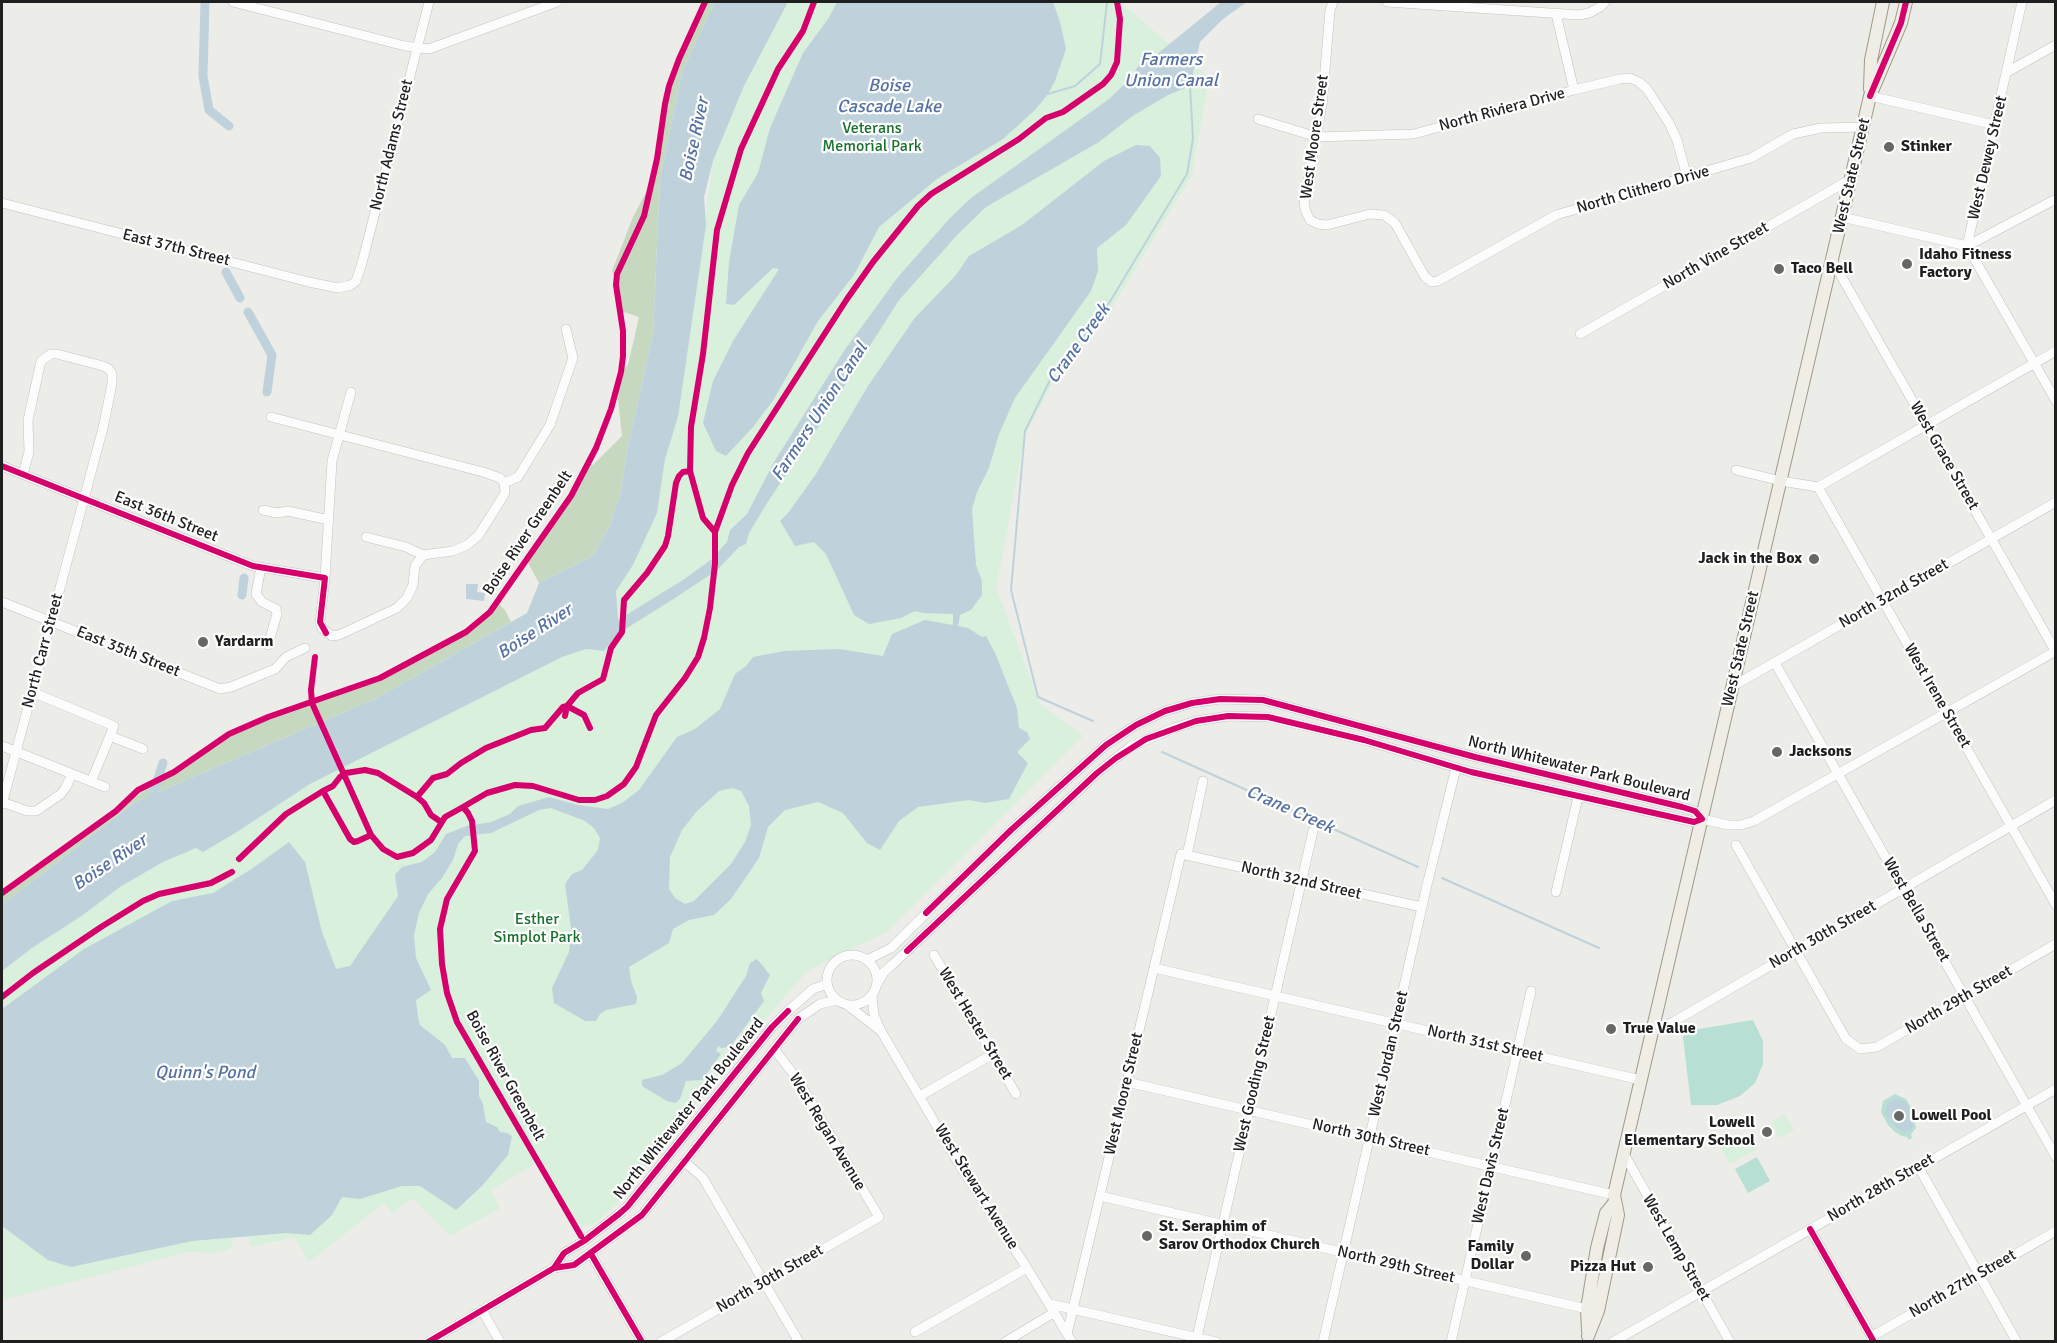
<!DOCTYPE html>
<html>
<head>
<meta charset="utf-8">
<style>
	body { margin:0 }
	#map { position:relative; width:2057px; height:1343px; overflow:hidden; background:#ecece8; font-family:Signika,sans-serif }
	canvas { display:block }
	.frame { position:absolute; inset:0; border:3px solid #1f1f1f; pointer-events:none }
</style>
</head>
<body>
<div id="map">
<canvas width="2057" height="1343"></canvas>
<div class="frame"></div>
</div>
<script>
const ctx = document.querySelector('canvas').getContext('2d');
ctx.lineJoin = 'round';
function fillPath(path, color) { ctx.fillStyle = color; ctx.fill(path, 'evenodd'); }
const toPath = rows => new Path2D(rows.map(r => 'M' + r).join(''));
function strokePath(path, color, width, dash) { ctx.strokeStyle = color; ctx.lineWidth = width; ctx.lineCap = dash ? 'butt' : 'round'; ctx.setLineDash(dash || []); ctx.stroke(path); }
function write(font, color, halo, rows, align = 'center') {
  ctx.font = font + ' Signika,sans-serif'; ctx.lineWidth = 4.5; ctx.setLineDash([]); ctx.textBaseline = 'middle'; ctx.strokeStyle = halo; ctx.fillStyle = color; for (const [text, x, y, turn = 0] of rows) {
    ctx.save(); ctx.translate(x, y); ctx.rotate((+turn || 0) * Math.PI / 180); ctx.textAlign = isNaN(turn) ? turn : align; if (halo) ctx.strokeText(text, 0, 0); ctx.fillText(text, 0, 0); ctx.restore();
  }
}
const forest = toPath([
	[705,2,715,2,682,72,660,179,653,334,626,456,621,492,610,525,593,556,539,583,527,561,564,507,588,463,593,465,622,436,617,389,621,372,628,365,639,317,621,311,616,280,612,271,633,217,652,181,665,104,669,86,679,59],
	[498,603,505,610,511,622,377,698,135,802,2,905,2,893,8,887,122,806,229,734,268,717,380,678,473,628,486,616]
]);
const park = toPath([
	[788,2,1120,2,1209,78,1192,175,1106,318,1060,369,1025,435,996,588,1040,704,1083,736,887,932,807,971,745,1042,627,1188,622,1199,595,1223,577,1229,538,1162,491,1190,500,1208,450,1236,413,1198,392,1213,384,1203,309,1262,294,1237,251,1247,249,1237,234,1238,230,1249,213,1253,188,1252,2,1300,2,971,32,948,83,915,120,887,163,862,196,848,203,851,237,832,310,784,562,657,586,649,604,651,617,603,616,591,633,565,657,513,665,459,678,417,713,161,744,86],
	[1785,1114,1794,1130,1779,1138,1771,1122],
	[1742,1137,1747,1146,1754,1142,1757,1149,1730,1164,1721,1148]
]);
const pitch = toPath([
	[1753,1020,1763,1041,1763,1064,1755,1083,1740,1096,1717,1105,1691,1105,1683,1037,1687,1031],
	[1895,1094,1906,1099,1913,1111,1916,1128,1911,1134,1912,1138,1909,1140,1907,1137,1902,1136,1895,1132,1888,1125,1881,1112,1883,1101],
	[1757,1157,1770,1181,1748,1193,1735,1169]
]);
const water = toPath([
	[715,2,788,2,744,86,713,161,704,197,706,225,678,417,665,459,657,513,633,565,616,591,618,620,683,580,712,559,727,542,730,530,747,514,774,462,844,351,898,277,950,218,971,198,1109,99,1131,78,1140,63,1156,55,1221,2,1247,2,1223,19,1200,42,1190,86,1168,95,1131,117,1099,142,986,207,959,233,899,300,826,415,767,503,749,533,746,544,739,547,717,570,675,598,619,633,604,651,586,649,562,657,310,784,237,832,203,852,196,848,163,862,120,887,83,915,32,948,2,971,2,905,135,802,377,698,527,613,539,583,593,556,610,525,621,492,626,456,653,334,660,179,682,72],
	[837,2,1053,2,1060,22,1066,49,1055,81,1048,94,1035,110,1003,139,937,179,879,227,854,275,818,321,774,399,753,427,726,456,716,451,703,423,713,381,733,341,779,269,773,268,734,305,726,304,729,262,739,205,758,173,770,128,803,53,828,19],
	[1136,145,1150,146,1160,158,1161,176,1126,225,1097,248,1098,271,1091,291,1015,398,999,434,989,468,977,492,972,509,976,565,982,581,982,595,971,610,960,615,958,626,968,628,982,637,986,636,995,653,1017,708,1019,728,1027,732,1030,739,1017,752,1028,763,1009,799,985,803,969,800,918,807,899,821,880,850,867,843,843,813,818,802,785,810,768,827,759,858,731,899,714,915,689,920,673,929,669,943,629,967,631,981,637,997,636,1004,606,1010,600,1014,596,1021,585,1021,554,1003,552,988,569,952,571,928,565,884,572,874,582,870,598,850,600,838,594,828,585,821,551,808,539,810,491,833,465,836,458,844,453,860,442,878,428,894,419,913,414,935,416,958,431,990,416,1000,418,1017,420,1025,445,1045,452,1058,465,1058,479,1081,479,1096,483,1104,486,1122,497,1127,500,1132,507,1133,512,1136,508,1155,482,1186,456,1210,420,1186,402,1186,360,1199,342,1197,332,1215,310,1235,286,1233,192,1241,71,1267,48,1260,2,1226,2,1009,84,949,172,901,213,893,253,868,289,842,305,862,322,932,336,969,350,966,398,896,395,875,402,867,422,862,435,852,446,834,467,826,491,822,510,814,518,806,549,797,578,805,608,809,622,803,639,790,677,737,695,729,720,709,735,674,746,666,753,657,784,651,839,649,883,656,892,634,925,620,953,625,953,614,923,613,915,611,901,618,869,624,854,615,826,554,814,542,795,546,780,521,788,513,816,474,868,386,914,319,956,275,969,256,1022,225,1104,161],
	[732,788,741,791,749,806,751,825,745,842,731,864,694,901,685,904,675,898,669,889,670,857,682,830,697,811,719,791],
	[466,584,478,584,477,592,485,593,484,601,466,599],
	[757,959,770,975,761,993,764,1001,730,1047,721,1048,718,1046,716,1051,721,1054,702,1080,686,1081,680,1099,675,1103,667,1101,642,1086,642,1080,662,1075,682,1063,717,1021,746,976,750,963],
	[1895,1099,1906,1102,1912,1116,1913,1127,1905,1133,1896,1127,1885,1113,1888,1103]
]);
const stream = toPath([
	[1048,94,1075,86,1100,64,1107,2],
	[1093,721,1038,697,1011,590,1025,431,1053,374,1103,313,1187,174,1193,139,1190,86],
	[1162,752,1418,867],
	[1442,878,1599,948]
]);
const canal = toPath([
	[205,3,203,76,209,110,229,126],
	[226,272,240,298],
	[248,312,272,355,267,392],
	[242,595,244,578],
	[150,804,163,763]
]);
const minor = toPath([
	[233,2,405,46,429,49,557,2],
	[1333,2,1330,10,1322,105,1304,203,1306,212,1310,220,1318,224,1327,225,1370,214,1384,215,1395,223,1425,277,1432,282,1438,281,1556,215,1751,158,1793,134,1821,128,1863,127],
	[1387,2,1579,15,1589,13,1600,7,1605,2],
	[2022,2,1967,246,2056,401],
	[1556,14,1574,90],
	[2007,72,2056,45],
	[1870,96,1995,125],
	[1258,119,1317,137,1414,134,1574,90,1620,79,1630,78,1639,82,1647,89,1669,123,1677,140,1687,177],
	[2,203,309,282,338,288,351,285,356,281,362,263,429,2],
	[1842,217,1967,246,2056,199],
	[1832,260,2056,652],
	[1580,334,1851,179],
	[351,392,332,461,325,578,320,622,322,628,332,636,339,635,397,608,407,598,413,585,415,566,423,555],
	[271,417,483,472,500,478,504,483],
	[2,466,253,566,325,578],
	[1736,470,1781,481,1818,487,2056,351],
	[504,483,518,477,550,425,573,358,566,329],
	[1818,487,2056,905],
	[263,510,277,513,288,511,329,520],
	[366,537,406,547,423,555,453,551,467,545,478,536,504,495,505,491,504,483],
	[261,567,256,594,262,602,276,609,277,614,268,645],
	[2,602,220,689,231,687,275,669,286,657,305,648],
	[1775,663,2056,1157],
	[1733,686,2056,502],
	[32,692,114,726,91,782],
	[110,736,143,749],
	[2,746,105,787],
	[2,802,27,811,36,811,61,794,66,787,72,774],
	[2,804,103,428,112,384,112,374,109,369,103,366,57,354,51,354,41,361,28,420,29,452,23,474],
	[1702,819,1728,825,1741,825,1754,821,2056,651],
	[1736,845,1846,1039,1860,1049,1877,1047,2056,944],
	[1187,855,1203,781],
	[1556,892,1578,797],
	[934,955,1016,1094],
	'827 980a25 25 0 1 1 50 0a25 25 0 1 1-50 0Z',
	[867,960,891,948,1011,830,1106,745,1136,725,1165,711,1192,703,1220,699,1263,700,1475,757,1682,807,1695,811,1702,819],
	[1154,968,1641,1080],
	[876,986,884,972,892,965,1097,773,1130,747,1174,728,1196,721,1228,716,1268,717,1364,740,1471,772,1694,822,1702,819],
	[872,995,874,1015,881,1031,962,1169,1027,1268,1072,1342],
	[846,1004,881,1031],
	[1652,1032,1673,1022,2056,800],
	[1127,1082,1614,1195],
	[920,1096,993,1054],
	[1624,1154,1730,1342],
	[685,1162,703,1178,799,1342],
	[1918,1166,2017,1342],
	[1100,1196,1587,1309],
	[1810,1229,1873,1339],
	[591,1254,642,1342],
	[554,1268,574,1265,642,1215,798,1019,820,1004,837,1000],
	[1050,1304,1216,1342],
	[482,1310,500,1342],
	[915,1332,1027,1268],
	[1067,1334,1181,854,1422,907],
	[1197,1337,1313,831],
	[1871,1337,2056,1231],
	[428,1342,554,1268,564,1253,584,1241,619,1214,627,1207,772,1027,788,1011,813,989,827,984],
	[661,1342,879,1217,798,1080,774,1049],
	[1005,1342,1055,1312],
	[1323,1342,1427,885,1456,768],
	[1451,1342,1531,991],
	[1613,1342,2056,1089]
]);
const major = toPath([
	[1870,89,1871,60,1883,2],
	[1588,1331,1587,1309,1597,1248,1606,1213,1615,1202],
	[1588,1336,1598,1311,1618,1215,1614,1195,1870,96,1901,23,1906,2]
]);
const cycleway = toPath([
	[814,2,803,31,778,69,741,149,717,230,703,354,691,427,690,471,703,518,715,532,732,485,748,453,847,299,873,262,918,206,931,194,1019,139,1046,118,1063,112,1103,84,1111,75,1117,62,1120,19,1117,2],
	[1870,96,1901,23,1906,2],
	[2,466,253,566,325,578,320,622,326,633],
	[565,716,567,706,578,693,603,679,611,648,622,632,624,600,647,573,665,546,668,536,676,483,679,476,683,472,690,471],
	[323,791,333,786,340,777,346,773,365,770,378,773,417,797,424,803,431,815,441,822],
	[417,797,433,778,447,774,461,763,486,748,531,730,545,728,563,707,567,706,584,715,590,728],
	[463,807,487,793,515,785,533,786,579,800,595,800,607,796,624,784,636,767,656,715,685,678,698,657,704,638,710,608,715,564,715,532],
	[371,835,383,849,397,857,413,853,431,840,445,817,463,807,468,813,472,821,475,851,447,899,440,929,442,964,447,993,457,1022,581,1236],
	[239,859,286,814,323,791,350,839,354,842,358,841,371,835,312,703,311,690,315,657],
	[2,893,116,811,138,790,174,772,229,734,268,717,380,678,466,632,490,612,571,496,596,448,611,409,621,372,623,356,623,331,616,285,617,274,644,216,657,159,665,104,669,86,679,59,705,2],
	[907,951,1097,773,1116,758,1146,739,1196,721,1228,716,1268,717,1364,740,1471,772,1694,822,1702,819,1695,811,1682,807,1475,757,1263,700,1220,699,1192,703,1165,711,1136,725,1106,745,1011,830,926,913],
	[2,997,33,973,101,927,143,901,159,894,211,883,232,872],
	[1810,1229,1874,1342],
	[591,1254,642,1342],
	[554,1268,574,1265,642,1215,798,1019],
	[428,1342,554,1268,564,1253,584,1241,619,1214,627,1207,772,1027,788,1011]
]);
const markers = [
	[1889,147,6,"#676765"],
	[1907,264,6,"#676765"],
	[1779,269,6,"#676765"],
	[1814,559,6,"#676765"],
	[203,642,6,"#676765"],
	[1777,752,6,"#676765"],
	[1611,1029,6,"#676765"],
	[1899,1116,6,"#676765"],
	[1767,1132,6,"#676765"],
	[1147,1236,6,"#676765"],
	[1526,1256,6,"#676765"],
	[1648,1267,6,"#676765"]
];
const streetNames = [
	["North Riviera Drive",1502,110,-15],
	["West Moore Street",1315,137,-82],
	["North Adams Street",392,145,-76],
	["West Dewey Street",1988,158,-77],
	["West State Street",1852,176,-77],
	["North Clithero Drive",1643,190,-16],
	["East 37th Street",176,248,14],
	["North Vine Street",1716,256,-30],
	["West Grace Street",1944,456,60],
	["East 36th Street",166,517,22],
	["Boise River Greenbelt",528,533,-56],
	["North 32nd Street",1894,594,-30],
	["West State Street",1741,649,-77],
	["North Carr Street",43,651,-75],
	["East 35th Street",128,652,22],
	["West Irene Street",1937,696,60],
	["North Whitewater Park Boulevard",1579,769,14],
	["North 32nd Street",1301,881,13],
	["West Bella Street",1916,910,60],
	["North 30th Street",1823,935,-30],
	["North 29th Street",1959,1000,-30],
	["West Hester Street",975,1024,59],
	["North 31st Street",1485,1044,13],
	["West Jordan Street",1389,1054,-77],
	["Boise River Greenbelt",505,1076,61],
	["West Gooding Street",1255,1084,-77],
	["West Moore Street",1124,1094,-77],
	["North Whitewater Park Boulevard",689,1109,-51],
	["West Regan Avenue",827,1132,59],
	["North 30th Street",1371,1138,13],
	["West Davis Street",1491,1166,-77],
	["West Stewart Avenue",976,1187,58],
	["North 28th Street",1881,1188,-30],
	["West Lemp Street",1676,1248,60],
	["North 29th Street",1396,1265,13],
	["North 30th Street",770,1279,-30],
	["North 27th Street",1963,1284,-30]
];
const parkNames = [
	["Veterans",872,129],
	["Memorial Park",872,147],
	["Esther",537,920],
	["Simplot Park",537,938]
];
const poiNames = [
	["Stinker",1901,147],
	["Idaho Fitness",1919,255],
	["Factory",1919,273],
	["Taco Bell",1791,269],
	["Jack in the Box",1802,559,"right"],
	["Yardarm",215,642],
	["Jacksons",1789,752],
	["True Value",1623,1029],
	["Lowell Pool",1911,1116],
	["Lowell",1755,1123,"right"],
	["Elementary School",1755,1141,"right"],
	["St. Seraphim of",1159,1227],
	["Sarov Orthodox Church",1159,1245],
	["Family",1514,1247,"right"],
	["Dollar",1514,1265,"right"],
	["Pizza Hut",1636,1267,"right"]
];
const waterNames = [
	["Farmers",1171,60],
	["Union Canal",1171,81],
	["Boise",889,86],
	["Cascade Lake",889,107],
	["Boise River",695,140,-78],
	["Crane Creek",1079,344,-54],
	["Farmers Union Canal",820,412,-57],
	["Boise River",535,632,-33],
	["Crane Creek",1290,810,24],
	["Boise River",110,863,-34],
	["Quinn's Pond",205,1073]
];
fillPath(forest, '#c6d9c0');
fillPath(park, '#d8f0dc');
fillPath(pitch, '#b8dfd3');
fillPath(water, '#bfd2dc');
strokePath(stream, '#bfd2dc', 2);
strokePath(canal, '#bfd2dc', 9);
strokePath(minor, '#c2c2c0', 10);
strokePath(major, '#a09b87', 14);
strokePath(minor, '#fcfcfc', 9);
strokePath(major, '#efede5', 12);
strokePath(cycleway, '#d6006c', 6);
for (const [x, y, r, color] of markers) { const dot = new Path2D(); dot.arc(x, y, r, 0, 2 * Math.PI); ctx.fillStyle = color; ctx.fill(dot); strokePath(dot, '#fff', 2); }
write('16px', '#1f1f1f', '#fff', streetNames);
write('16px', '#18712c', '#fff', parkNames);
write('bold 16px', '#1f1f1f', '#fff', poiNames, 'left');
write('italic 18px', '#5672a3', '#fff', waterNames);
</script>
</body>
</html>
